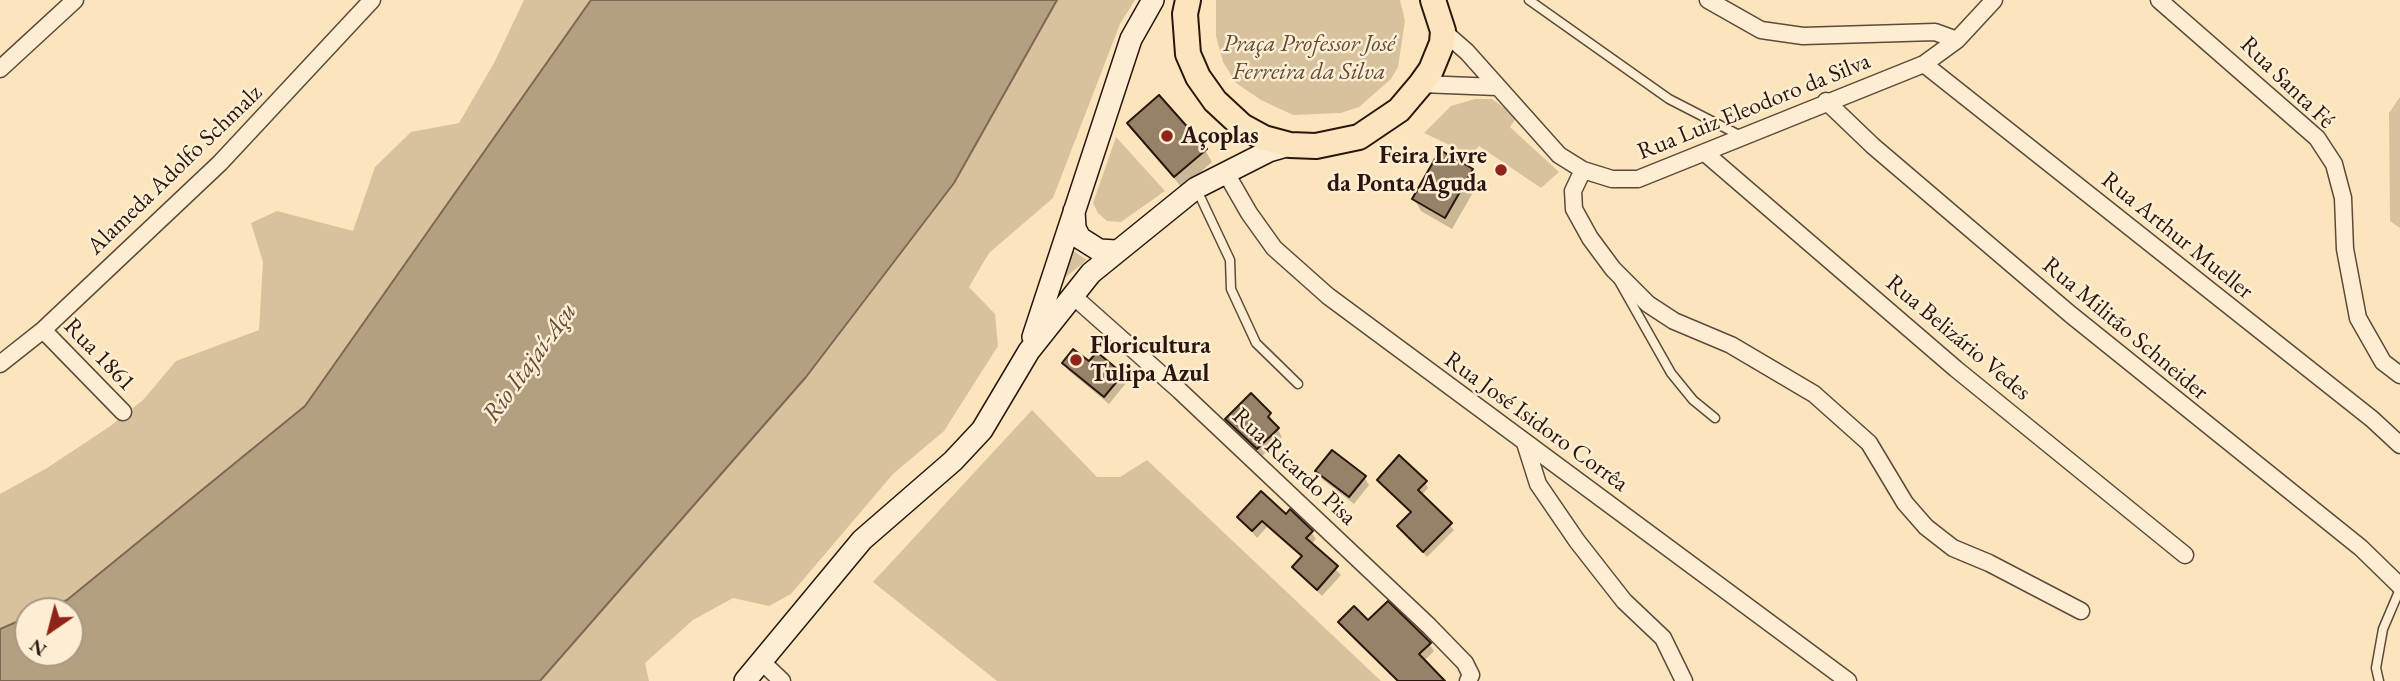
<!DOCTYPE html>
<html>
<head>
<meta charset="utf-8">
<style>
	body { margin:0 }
	#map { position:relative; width:2400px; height:681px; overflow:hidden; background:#fce5bc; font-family:"EB Garamond",serif }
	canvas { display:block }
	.north { position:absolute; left:14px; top:597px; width:70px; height:70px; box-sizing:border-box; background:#fdeed3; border:2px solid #a99884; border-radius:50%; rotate:215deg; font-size:19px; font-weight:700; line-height:28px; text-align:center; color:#2a160e }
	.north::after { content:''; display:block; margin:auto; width:24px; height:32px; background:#8f2418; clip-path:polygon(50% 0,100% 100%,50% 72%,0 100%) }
</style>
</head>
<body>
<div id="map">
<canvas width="2400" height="681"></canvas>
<div class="north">N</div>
</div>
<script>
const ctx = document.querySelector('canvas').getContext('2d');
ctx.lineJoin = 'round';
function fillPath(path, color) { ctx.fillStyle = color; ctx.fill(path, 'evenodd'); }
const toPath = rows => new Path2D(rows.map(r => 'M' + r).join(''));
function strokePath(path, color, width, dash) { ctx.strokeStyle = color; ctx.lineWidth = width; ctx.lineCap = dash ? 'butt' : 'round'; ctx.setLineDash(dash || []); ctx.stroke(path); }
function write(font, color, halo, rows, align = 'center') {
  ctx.font = font + ' "EB Garamond",serif'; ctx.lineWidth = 5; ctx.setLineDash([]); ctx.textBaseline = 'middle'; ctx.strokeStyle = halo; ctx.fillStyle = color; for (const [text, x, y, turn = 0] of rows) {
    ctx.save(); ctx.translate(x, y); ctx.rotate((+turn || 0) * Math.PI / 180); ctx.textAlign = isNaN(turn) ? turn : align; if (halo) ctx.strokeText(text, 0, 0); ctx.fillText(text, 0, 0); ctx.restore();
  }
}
const green = toPath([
	[524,0,591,0,305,406,67,600,42,611,28,611,28,617,0,629,0,494,47,468,109,427,143,400,176,361,259,330,263,262,251,223,277,211,353,231,375,167,411,132,459,123,494,63],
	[1057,0,1135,0,1120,24,1053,198,989,253,969,287,995,314,998,346,944,431,893,474,791,594,769,606,733,598,693,620,645,663,649,681,540,681,806,377,1033,41],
	[1216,0,1400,0,1405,21,1398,67,1391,79,1359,107,1341,113,1293,115,1261,100,1236,83,1223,62,1216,36],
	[2400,97,2400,228,2390,221,2389,113],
	[1475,99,1492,99,1517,117,1510,127,1559,172,1541,188,1479,146,1471,155,1424,133,1451,106],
	[1116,137,1165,191,1121,222,1107,221,1098,213,1093,203],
	[1072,250,1087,260,1062,280],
	[1032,410,1097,477,1120,477,1147,460,1381,681,997,681,873,582]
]);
const water = toPath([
	[591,0,1057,0,954,183,806,377,540,681,0,681,0,629,28,617,28,653,70,653,70,611,42,611,67,600,305,406,591,0]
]);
const shadow = toPath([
	[1129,123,1205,150,1212,162,1182,188],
	[1472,170,1479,182,1452,229,1421,211,1414,199],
	[1064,363,1089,363,1122,375,1126,383,1109,404,1069,371],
	[1269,414,1282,437,1262,456,1227,419],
	[1318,471,1364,477,1369,485,1354,504,1322,479],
	[1379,480,1425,482,1428,488,1421,496,1454,530,1427,557,1399,527,1412,513],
	[1286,516,1311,532,1316,539,1311,545,1341,575,1322,596,1294,568,1302,558,1267,527,1257,538,1239,517],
	[1341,622,1368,623,1429,644,1434,651,1424,661,1443,681,1397,681]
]);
const building = toPath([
	[1159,95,1207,149,1174,177,1127,123,1159,95],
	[1440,150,1473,169,1445,218,1412,199,1440,150],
	[1073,349,1089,361,1097,352,1123,374,1104,397,1062,363,1073,349],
	[1251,393,1271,413,1268,417,1279,428,1257,449,1225,419,1251,393],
	[1332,450,1366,476,1349,497,1315,471,1332,450],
	[1399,455,1427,481,1418,490,1452,523,1423,552,1397,526,1411,512,1377,480,1399,455],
	[1261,491,1286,514,1290,509,1313,531,1306,538,1338,566,1317,590,1292,567,1302,556,1262,521,1252,531,1237,517,1261,491],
	[1388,601,1431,643,1419,654,1445,681,1398,681,1338,622,1354,606,1368,620,1388,601]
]);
const lane = toPath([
	[1529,0,1669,99,1741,136],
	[1197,190,1230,260,1231,289,1256,343,1298,384],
	[1619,281,1671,373,1693,400,1715,418],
	[2379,681,2376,668,2383,629,2400,589]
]);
const street = toPath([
	[1708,0,1761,30,1803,36,1935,32,1957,40],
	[2159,0,2317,138,2334,164,2343,198,2345,249,2358,318,2383,362,2400,375],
	[1443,31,1467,52,1559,155,1583,170,1612,179,1638,179,1924,64,1957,40,1994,0],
	[1924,64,2372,419,2400,445],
	[0,69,75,0],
	[1421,84,1497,87],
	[1826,101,1873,146,2070,314,2361,548,2400,586],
	[1705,153,1956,369,2185,555],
	[1583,170,1573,191,1574,209,1590,238,1613,269,1648,304,1674,321,1731,345,1814,394,1869,443,1905,503,1926,527,1953,548,1989,563,2081,611],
	[1226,173,1249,213,1274,248,1328,296,1848,681],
	[1072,295,1180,391,1429,626,1465,663,1471,675,1468,681],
	[43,330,123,412],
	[0,364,43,330,220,163,372,0],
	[1525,443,1538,484,1577,541,1624,601,1663,638,1684,681],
	[761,661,782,681]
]);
const secondary = toPath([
	[1074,211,1075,228,1080,238,1099,250,1116,251],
	[1033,337,1131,39,1153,0],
	[745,681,862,540,953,461,982,430,1029,351,1091,273,1196,188,1269,151,1290,145]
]);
const primary = toPath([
	[1188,0,1185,14,1188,54,1198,77,1215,101,1242,126,1264,138,1290,145,1316,146,1359,137,1399,110,1421,84,1431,70,1442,43,1443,31,1433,0]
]);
const markers = [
	[1167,136,7,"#8f2418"],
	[1501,170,7,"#8f2418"],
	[1076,360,7,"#8f2418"]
];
const parkNames = [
	["Praça Professor José",1309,44],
	["Ferreira da Silva",1309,72]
];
const streetNames = [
	["Rua Santa Fé",2287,83,44],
	["Rua Luiz Eleodoro da Silva",1754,107,-22],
	["Alameda Adolfo Schmalz",175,170,-44],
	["Rua Arthur Mueller",2177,236,39],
	["Rua Militão Schneider",2125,329,40],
	["Rua Belizário Vedes",1958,338,40],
	["Rua 1861",99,355,46],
	["Rua José Isidoro Corrêa",1536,422,36],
	["Rua Ricardo Pisa",1294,467,43]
];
const poiNames = [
	["Açoplas",1181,136],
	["Feira Livre",1487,156,"right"],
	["da Ponta Aguda",1487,184,"right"],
	["Floricultura",1090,346],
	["Tulipa Azul",1090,374]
];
const waterNames = [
	["Rio Itajaí-Açu",530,363,-54]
];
fillPath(green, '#d8c29e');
fillPath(water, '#b59f81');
strokePath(water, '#7d6853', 2);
fillPath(shadow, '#0003');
fillPath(building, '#978268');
strokePath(building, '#2a160e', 2);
strokePath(lane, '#5e4a3a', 11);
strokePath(street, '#5e4a3a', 19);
strokePath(secondary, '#2a160e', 24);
strokePath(primary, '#2a160e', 28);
strokePath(lane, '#fdeed3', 8);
strokePath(street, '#fdeed3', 16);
strokePath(secondary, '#fdeed3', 21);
strokePath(primary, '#fce5bc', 24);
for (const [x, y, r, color] of markers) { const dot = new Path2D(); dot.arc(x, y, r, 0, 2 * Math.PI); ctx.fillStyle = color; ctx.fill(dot); strokePath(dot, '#fdeed3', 2.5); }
write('italic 24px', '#5e4a39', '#fdeed3', parkNames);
write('24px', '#2a160e', '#fdeed3', streetNames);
write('bold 24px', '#2a160e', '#fdeed3', poiNames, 'left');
write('italic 26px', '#624d3c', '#fdeed3', waterNames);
</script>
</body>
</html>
